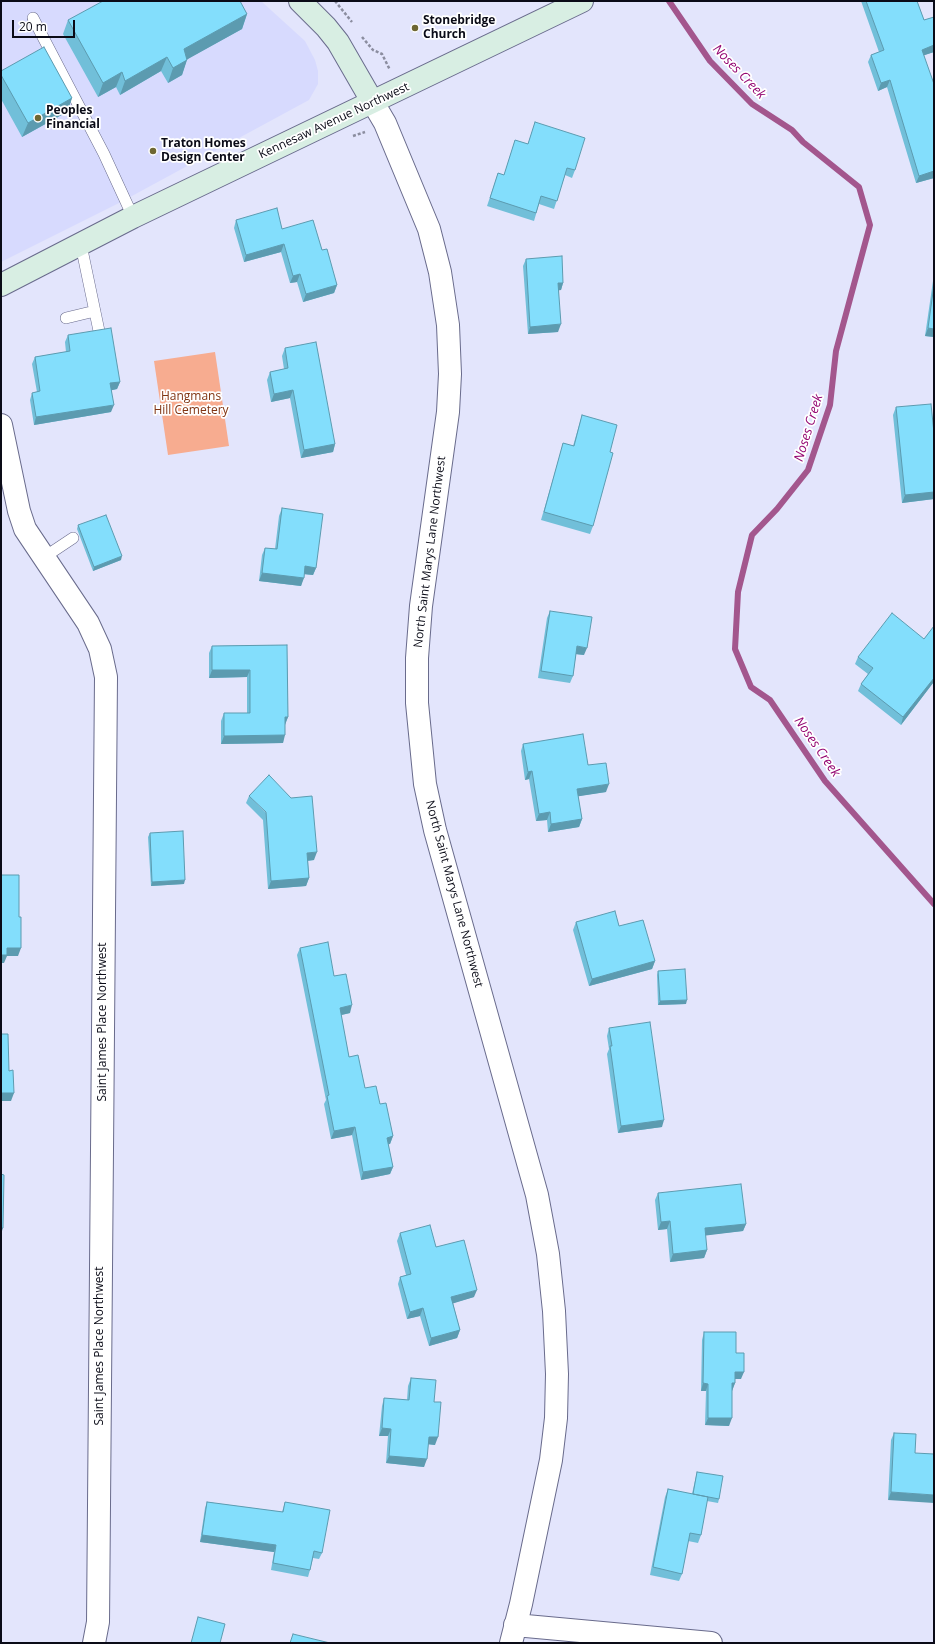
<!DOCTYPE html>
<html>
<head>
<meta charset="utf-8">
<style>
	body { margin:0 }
	#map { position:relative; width:935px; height:1644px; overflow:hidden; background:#e3e5fc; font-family:"Open Sans",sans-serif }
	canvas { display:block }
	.frame { position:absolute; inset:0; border:2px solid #0a0b17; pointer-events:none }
	.scale { position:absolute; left:12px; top:20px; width:63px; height:18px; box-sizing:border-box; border:2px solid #0a0b17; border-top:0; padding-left:5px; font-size:12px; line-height:14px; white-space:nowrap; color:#0a0b17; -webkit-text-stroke:3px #fff; paint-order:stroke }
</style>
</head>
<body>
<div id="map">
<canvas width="935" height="1644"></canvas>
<div class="frame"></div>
<div class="scale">20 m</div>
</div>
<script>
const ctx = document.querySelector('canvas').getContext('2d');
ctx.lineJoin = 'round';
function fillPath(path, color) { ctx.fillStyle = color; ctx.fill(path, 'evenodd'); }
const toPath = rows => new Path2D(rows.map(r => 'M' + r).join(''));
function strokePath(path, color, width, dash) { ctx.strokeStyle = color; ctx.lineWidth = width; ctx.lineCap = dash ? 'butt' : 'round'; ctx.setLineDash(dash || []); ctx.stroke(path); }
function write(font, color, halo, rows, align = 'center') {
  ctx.font = font + ' "Open Sans",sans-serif'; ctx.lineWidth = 3.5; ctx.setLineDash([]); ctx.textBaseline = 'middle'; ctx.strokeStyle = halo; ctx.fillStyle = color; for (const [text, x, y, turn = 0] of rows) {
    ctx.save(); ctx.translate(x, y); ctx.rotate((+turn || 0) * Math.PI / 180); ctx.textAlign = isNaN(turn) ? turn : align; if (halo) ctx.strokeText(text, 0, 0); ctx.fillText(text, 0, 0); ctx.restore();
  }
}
const built = toPath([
	[1,1,261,1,305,41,315,60,318,71,318,84,309,100,119,203,1,262]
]);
const green = toPath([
	[215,352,229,446,168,455,154,361]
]);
const stream = toPath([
	[669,1,710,61,752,104,792,130,803,142,859,187,870,225,836,351,830,405,808,470,777,509,752,535,738,592,735,649,751,687,770,700,825,781,934,904]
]);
const path = toPath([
	[335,1,352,22],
	[362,37,373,50,382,54,390,70],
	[353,136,365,132]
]);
const lane = toPath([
	[33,18,104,154,133,217],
	[81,245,99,331],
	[66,318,95,311],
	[43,558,73,538]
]);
const street = toPath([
	[372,101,385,123,429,229,440,272,448,325,450,374,448,412,421,606,417,658,417,703,425,784,435,830,537,1195,548,1254,554,1311,557,1374,556,1418,551,1460,521,1604,511,1643],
	[1,425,19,511,25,529,88,623,100,649,106,677,98,1622,94,1643],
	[515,1625,711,1643]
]);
const secondary = toPath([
	[300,1,326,27,338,42,372,101],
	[1,285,133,217,582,1]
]);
const wall = toPath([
	[861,1,917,1,924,20,934,17,934,52,924,55,934,178,916,183,887,87,878,91,868,62,871,55,879,52],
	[247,14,242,29,187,59,182,75,168,83,161,71,120,95,116,87,98,97,63,34,68,20],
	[1,71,72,98,67,112,22,137,1,99],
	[535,122,575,170,572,178,565,175,554,209,539,204,534,221,487,206,498,173,504,175,515,140,528,144],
	[236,220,282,229,322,250,337,285,334,293,303,302,297,282,290,283,281,252,244,262,234,228],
	[526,259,563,283,561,290,559,290,558,332,528,334,523,266],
	[934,274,934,337,925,336],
	[68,335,120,382,117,389,112,390,111,412,34,425,30,400,32,393,37,392,32,364,35,357,66,352,65,342],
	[285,348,335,444,333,452,301,458,290,398,271,402,267,380,270,372,284,369,282,356],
	[896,407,934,433,934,499,902,503,893,415],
	[582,415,593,526,590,534,541,520,561,451,563,443,573,446],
	[282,508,316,568,313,575,304,574,301,586,259,581,262,555,265,548,275,549,279,516],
	[78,525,121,560,93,571,77,529],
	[550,611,584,655,576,654,573,676,570,683,538,678,547,618],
	[934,626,934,683,933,683,901,725,858,691,861,684,868,674,855,664,858,657,924,639],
	[287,645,288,717,285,724,283,743,221,744,221,721,224,713,247,713,247,677,209,678,209,653,212,646],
	[523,744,588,765,606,792,578,796,582,819,579,827,548,832,547,820,536,821,529,779,525,780,521,751],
	[249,796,314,860,308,861,309,878,306,886,268,889,263,820,246,803],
	[150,833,184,884,151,886,148,837],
	[576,922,655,961,652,969,589,986,573,930],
	[300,948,334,976,350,1013,341,1015,349,1057,365,1088,380,1104,393,1136,390,1144,388,1144,393,1167,390,1174,361,1180,352,1135,331,1139,324,1104,326,1100,297,955],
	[658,971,686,1004,658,1005,657,975],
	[609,1028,662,1127,618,1133,607,1054,609,1049,607,1036],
	[658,1193,746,1224,743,1231,705,1235,707,1250,704,1258,670,1262,667,1229,658,1230,655,1200],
	[400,1233,436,1247,474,1297,453,1303,460,1330,457,1338,429,1346,420,1316,407,1319,398,1284,400,1277,406,1275,397,1241],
	[704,1332,736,1353,741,1379,735,1379,735,1383,732,1391,729,1426,705,1425,706,1391,701,1391,702,1340],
	[411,1378,434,1402,435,1445,428,1444,424,1467,386,1463,388,1436,379,1436,382,1406,384,1398,407,1400,408,1386],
	[894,1433,915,1453,888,1500,891,1440],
	[697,1472,719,1499,718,1503,707,1501,701,1535,698,1543,688,1541,682,1574,679,1581,650,1575,665,1497,668,1489,692,1494,696,1476],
	[207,1502,282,1512,285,1502,322,1553,319,1559,313,1558,310,1570,308,1577,271,1570,274,1552,200,1542,205,1508]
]);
const shadedWall = toPath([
	[247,14,242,29,179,64,184,49],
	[934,45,934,52,919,57,922,50],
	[167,57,161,71,120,95,125,81],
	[187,60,182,75,168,83,173,68],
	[122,72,116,87,98,97,103,83],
	[890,80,887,87,878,91,881,83],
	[72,98,67,112,22,137,28,123],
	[934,171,934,178,916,183,919,176],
	[284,244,281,252,244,262,246,255],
	[300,274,297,282,290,283,293,276],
	[558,283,563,283,561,290,555,291],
	[337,285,334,293,303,302,306,294],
	[561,324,558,332,528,334,530,327],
	[928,328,934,329,934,337,925,336],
	[120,382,117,389,108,391,110,383],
	[293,390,290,398,271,402,274,394],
	[114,405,111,412,34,425,36,417],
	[335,444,333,452,301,458,304,450],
	[934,492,934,499,902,503,905,495],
	[122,556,121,560,93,571,94,567],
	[305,566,316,568,313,575,303,574],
	[262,573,304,578,301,586,259,581],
	[577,646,587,648,584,655,575,654],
	[212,670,250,670,247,677,209,678],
	[934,678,933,683,901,725,903,717],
	[285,717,288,717,285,725],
	[285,735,283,743,221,744,224,736],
	[532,771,529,779,525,780,528,772],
	[609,784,606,792,574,797,577,789],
	[550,812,547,820,536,821,539,814],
	[582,819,579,827,548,832,551,824],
	[317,852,314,860,304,861,307,853],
	[309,878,306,886,268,889,271,881],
	[185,880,184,884,151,886,152,882],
	[7,948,21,948,18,956,7,956,4,963,1,963,1,955],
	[655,961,652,969,589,986,592,979],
	[687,1000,686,1004,658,1005,660,1001],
	[352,1005,350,1013,337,1016,340,1008],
	[1,1093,14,1093,11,1101,1,1101],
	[664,1120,662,1127,618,1133,621,1126],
	[355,1127,352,1135,331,1139,334,1131],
	[393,1136,390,1144,384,1145,387,1138],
	[393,1167,390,1174,361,1180,363,1172],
	[670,1221,667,1229,658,1230,661,1222],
	[746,1224,743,1231,702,1236,705,1228],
	[1,1228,3,1228,1,1234],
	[707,1250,704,1258,670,1262,673,1254],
	[477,1290,474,1297,448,1305,451,1297],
	[423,1308,420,1316,407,1319,410,1312],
	[460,1330,457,1338,429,1346,431,1338],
	[735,1372,744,1372,741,1379,732,1379],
	[703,1383,708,1384,706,1391,701,1391],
	[732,1383,735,1383,732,1391,729,1391],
	[708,1418,732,1418,729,1426,705,1425],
	[382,1428,391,1429,388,1436,379,1436],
	[429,1437,438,1437,435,1445,426,1444],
	[389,1456,427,1459,424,1467,386,1463],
	[891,1492,934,1495,934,1503,888,1500],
	[202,1535,276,1545,274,1552,200,1542]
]);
const building = toPath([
	[103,1,240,1,247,14,184,49,187,60,173,68,167,57,125,81,122,72,103,83,68,20,103,1],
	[866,1,917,1,924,20,934,17,934,45,922,50,934,84,934,171,919,176,890,80,881,83,871,55,884,50,866,1],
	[44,47,72,98,28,123,1,75,1,71,44,47],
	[535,122,585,138,575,170,567,168,557,201,541,196,536,213,490,198,498,173,504,175,515,140,528,144,535,122],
	[277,208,282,229,313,220,322,250,327,249,337,285,306,294,300,274,293,276,284,244,246,255,236,220,277,208],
	[562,256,563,283,558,283,561,324,530,327,526,259,562,256],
	[934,285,934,329,928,328,934,285],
	[111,328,120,382,110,383,114,405,36,417,32,393,40,391,35,357,70,351,68,335,111,328],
	[316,342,335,444,304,450,293,390,274,394,270,372,288,368,285,348,316,342],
	[931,404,934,433,934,492,905,495,896,407,931,404],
	[582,415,617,425,610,452,613,453,593,526,544,512,563,443,574,446,582,415],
	[282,508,323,514,316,568,305,566,304,578,262,573,265,548,277,549,282,508],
	[106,515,122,556,94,567,78,525,106,515],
	[550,611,592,617,587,648,577,646,573,676,541,671,550,611],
	[892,613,924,639,934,626,934,678,903,717,861,684,873,668,858,657,892,613],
	[287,645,288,717,285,717,285,735,224,736,224,713,250,713,250,670,212,670,212,646,287,645],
	[583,734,588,765,606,763,609,784,577,789,582,819,551,824,550,812,539,814,532,771,528,772,523,744,583,734],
	[269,775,291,798,312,796,317,852,307,853,309,878,271,881,266,812,249,796,269,775],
	[183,831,185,880,152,882,150,833,183,831],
	[1,875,19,875,19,917,21,917,21,948,7,948,7,955,1,955,1,875],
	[615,911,619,926,643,920,655,961,592,979,576,922,615,911],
	[328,942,334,976,346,974,352,1005,340,1008,349,1057,358,1055,365,1088,376,1086,380,1104,386,1103,393,1136,387,1138,393,1167,363,1172,355,1127,334,1131,327,1096,329,1095,300,948,328,942],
	[685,969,687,1000,660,1001,658,971,685,969],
	[650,1022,664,1120,621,1126,610,1046,612,1046,609,1028,650,1022],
	[1,1034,8,1034,9,1071,13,1070,14,1093,1,1093,1,1034],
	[1,1174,4,1175,3,1228,1,1228,1,1174],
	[741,1184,746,1224,705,1228,707,1250,673,1254,670,1221,661,1222,658,1193,741,1184],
	[430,1225,436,1247,464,1240,477,1290,451,1297,460,1330,431,1338,423,1308,410,1312,400,1277,411,1274,400,1233,430,1225],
	[704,1332,736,1332,736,1353,744,1353,744,1372,735,1372,735,1383,732,1383,732,1418,708,1418,708,1384,703,1383,704,1332],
	[411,1378,436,1380,434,1402,441,1402,438,1437,429,1437,427,1459,389,1456,391,1429,382,1428,384,1398,409,1400,411,1378],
	[894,1433,916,1434,915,1453,934,1454,934,1495,891,1492,894,1433],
	[697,1472,723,1476,719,1499,693,1494,697,1472],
	[668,1489,708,1497,701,1535,690,1533,682,1574,653,1567,668,1489],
	[207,1502,283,1512,285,1502,330,1510,322,1553,314,1551,310,1570,273,1563,276,1545,202,1535,207,1502],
	[198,1617,225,1624,220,1643,191,1643,198,1617],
	[293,1634,330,1643,290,1643,293,1634]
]);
const markers = [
	[415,28,4,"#6e6733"],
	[38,118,4,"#6e6733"],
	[153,151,4,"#6e6733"]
];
const poiNames = [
	["Stonebridge",423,21],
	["Church",423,35],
	["Peoples",46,111],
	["Financial",46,125],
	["Traton Homes",161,144],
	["Design Center",161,158]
];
const streetNames = [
	["Kennesaw Avenue Northwest",334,121,-25],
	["North Saint Marys Lane Northwest",430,552,-83],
	["North Saint Marys Lane Northwest",454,894,75],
	["Saint James Place Northwest",103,1022,-90],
	["Saint James Place Northwest",100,1346,-90]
];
const parkNames = [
	["Hangmans",191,397],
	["Hill Cemetery",191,411]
];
const waterNames = [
	["Noses Creek",739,72,46],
	["Noses Creek",809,428,-73],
	["Noses Creek",817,747,55]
];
fillPath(built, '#d7dafe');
fillPath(green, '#f7ac90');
strokePath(stream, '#a3568d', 6);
strokePath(lane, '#696b8c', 12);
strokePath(street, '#696b8c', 24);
strokePath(secondary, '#696b8c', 24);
strokePath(path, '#8b8d9f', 2.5, [3, 2]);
strokePath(lane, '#fff', 11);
strokePath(street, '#fff', 22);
strokePath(secondary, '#d8eee3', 22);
fillPath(wall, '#71bfd9');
fillPath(shadedWall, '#5c9bb0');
fillPath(building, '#83defc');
strokePath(building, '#5c9bb0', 1);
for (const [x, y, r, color] of markers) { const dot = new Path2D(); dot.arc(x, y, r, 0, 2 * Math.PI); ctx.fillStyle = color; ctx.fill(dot); strokePath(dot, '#fff', 1.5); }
write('bold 12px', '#0a0b17', '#fff', poiNames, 'left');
write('12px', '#0a0b17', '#fff', streetNames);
write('12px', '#803412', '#fff', parkNames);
write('italic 13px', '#950873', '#fff', waterNames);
</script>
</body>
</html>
